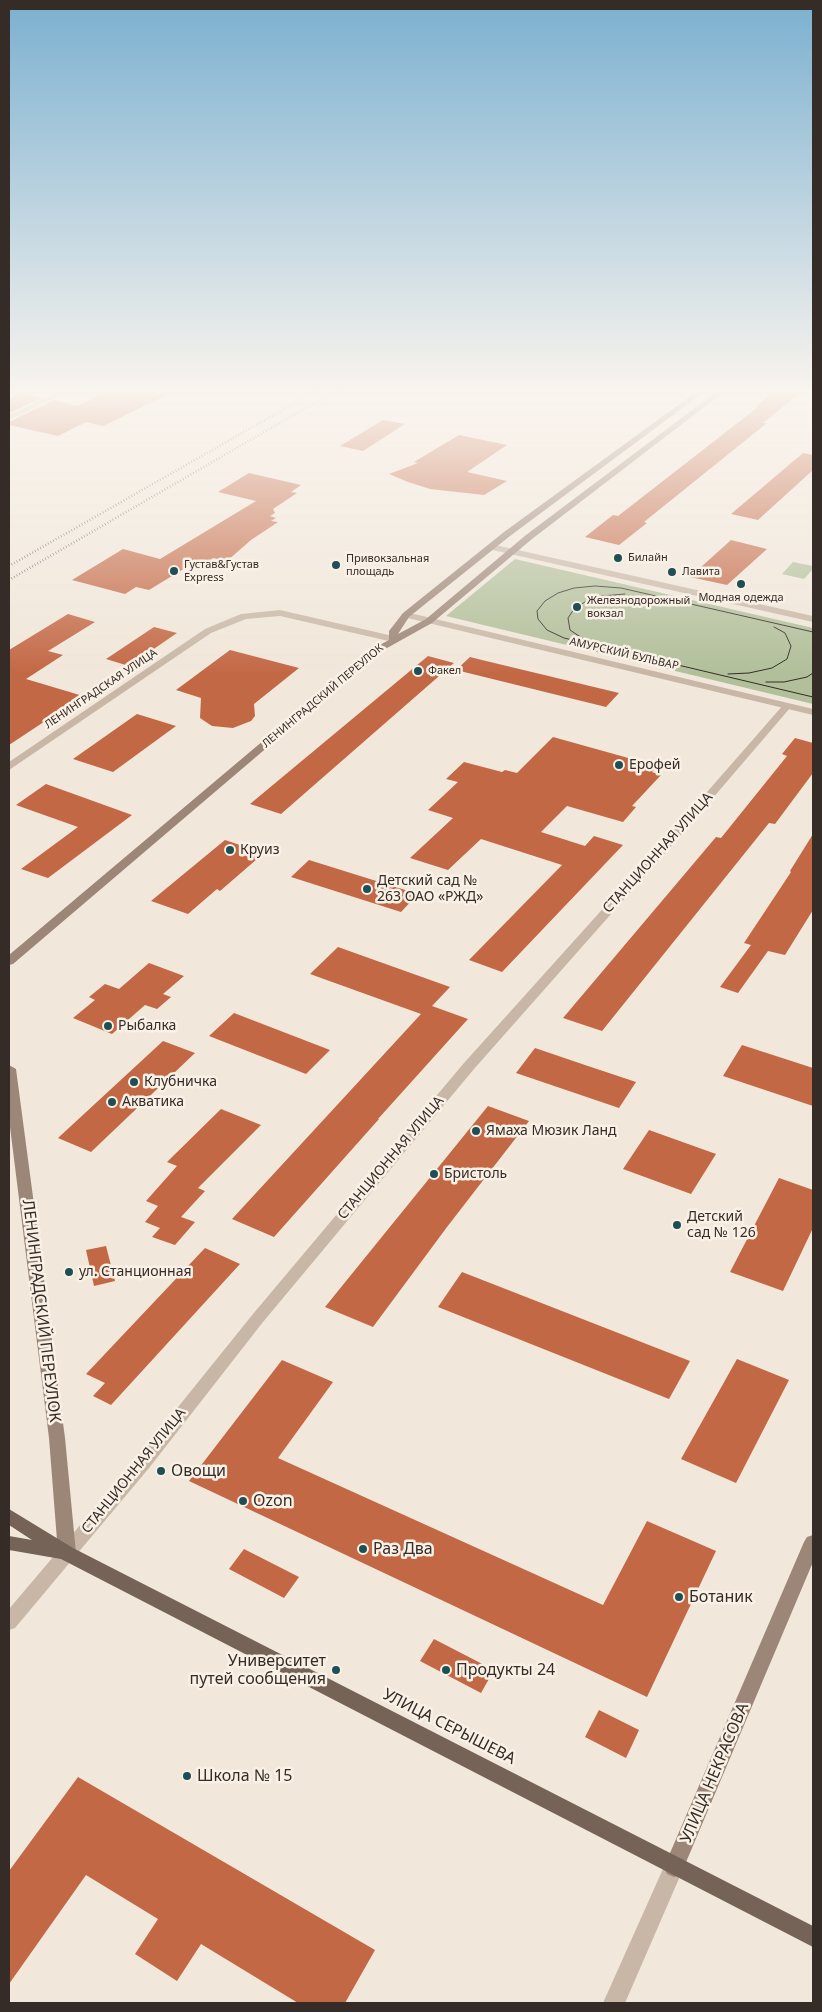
<!DOCTYPE html>
<html>
<head>
<meta charset="utf-8">
<style>
	body { margin:0 }
	#map { position:relative; width:822px; height:2012px; overflow:hidden; background:#f1e7da; font-family:"Noto Sans",sans-serif }
	canvas { display:block }
	.frame { position:absolute; inset:0; border:10px solid #352c27; pointer-events:none }
</style>
</head>
<body>
<div id="map">
<canvas width="822" height="2012"></canvas>
<div class="frame"></div>
</div>
<script>
const ctx = document.querySelector('canvas').getContext('2d');
ctx.lineJoin = 'round';
function fillPath(path, color) { ctx.fillStyle = color; ctx.fill(path, 'evenodd'); }
const toPath = rows => new Path2D(rows.map(r => 'M' + r).join(''));
function strokePath(path, color, width, dash) { ctx.strokeStyle = color; ctx.lineWidth = width; ctx.lineCap = dash ? 'butt' : 'round'; ctx.setLineDash(dash || []); ctx.stroke(path); }
function write(font, color, halo, rows, align = 'center') {
  ctx.font = font + ' "Noto Sans",sans-serif'; ctx.lineWidth = 5; ctx.setLineDash([]); ctx.textBaseline = 'middle'; ctx.strokeStyle = halo; ctx.fillStyle = color; for (const [text, x, y, turn = 0] of rows) {
    ctx.save(); ctx.translate(x, y); ctx.rotate((+turn || 0) * Math.PI / 180); ctx.textAlign = isNaN(turn) ? turn : align; if (halo) ctx.strokeText(text, 0, 0); ctx.fillText(text, 0, 0); ctx.restore();
  }
}
const green = toPath([
	[515,559,813,628,813,704,446,616],
	[793,562,813,566,813,569,804,579,782,574]
]);
const building = toPath([
	[106,392,173,392,103,426,86,422,58,436,9,425,9,422,54,400,78,406],
	[773,392,801,392,763,423,767,423,644,522,647,523,619,545,585,537,613,515,618,516,758,407,755,407],
	[21,393,42,398,9,413,9,399],
	[383,420,405,424,363,451,340,446],
	[459,435,507,445,467,472,507,481,484,495,430,489,408,482,389,474,418,463,414,462],
	[803,453,813,455,813,470,758,520,731,514],
	[249,473,301,485,291,492,297,493,273,509,275,513,270,516,276,518,271,521,278,522,251,540,227,561,213,558,204,564,195,562,149,590,136,587,125,594,72,580,123,549,160,559,256,501,218,492],
	[731,540,767,549,727,585,690,577],
	[68,614,95,622,48,651,63,655,26,679,83,696,9,745,9,650],
	[154,627,177,633,129,666,106,659],
	[230,650,299,668,254,704,255,716,251,721,233,728,212,726,200,718,201,698,176,690],
	[428,656,454,663,281,814,250,804],
	[470,657,482,660,619,693,606,707,456,670],
	[137,714,176,726,113,772,73,759],
	[553,737,657,766,652,772,661,775,632,806,636,807,623,822,567,806,541,832,585,846,594,836,623,845,502,972,469,960,562,865,481,839,448,870,410,858,453,818,428,810,458,782,446,779,464,762,502,772,505,770,517,773],
	[795,738,813,743,813,773,775,824,769,823,602,1031,563,1018,716,837,721,838,787,756,782,754],
	[46,784,132,815,48,878,21,869,78,827,16,805],
	[813,834,813,910,785,955,768,951,738,993,720,987,751,945,744,943,791,872,790,871],
	[225,840,264,853,220,891,217,889,188,914,151,901],
	[309,860,418,894,401,912,291,877],
	[338,947,450,987,432,1006,468,1019,378,1119,379,1119,274,1237,232,1219,421,1014,310,974],
	[149,963,184,976,163,994,171,997,157,1009,145,1005,112,1034,73,1018,95,1000,89,997,105,984,119,989],
	[234,1013,330,1050,306,1074,209,1036],
	[163,1041,195,1053,91,1152,58,1138],
	[742,1045,813,1068,813,1106,723,1076],
	[535,1048,585,1065,636,1082,619,1108,516,1073],
	[488,1106,529,1121,447,1227,373,1327,325,1307],
	[221,1109,261,1125,198,1188,205,1191,181,1217,195,1222,175,1245,152,1237,160,1228,145,1222,158,1206,146,1201,177,1166,167,1162],
	[649,1130,716,1154,691,1194,623,1169],
	[779,1178,813,1190,813,1228,783,1291,730,1272],
	[106,1246,115,1281,94,1286,86,1250],
	[205,1248,240,1264,111,1405,93,1396,105,1383,86,1374],
	[462,1272,690,1361,669,1399,438,1307],
	[737,1359,789,1380,736,1483,681,1459],
	[282,1360,333,1382,278,1458,603,1605,647,1521,716,1551,647,1697,189,1481],
	[244,1549,299,1577,284,1598,229,1569],
	[434,1639,494,1670,481,1693,420,1661],
	[599,1710,639,1730,626,1758,585,1737],
	[78,1777,375,1950,345,2003,298,2003,201,1944,177,1981,135,1954,158,1919,86,1875,9,1984,9,1871]
]);
const minor = toPath([
	[58,392,67,392,9,420,9,415,58,392],
	[787,703,790,704,790,708,688,827,474,1069,263,1322,149,1468,15,1628,9,1630,9,1609,137,1458,253,1314,464,1063,680,823,784,704,787,703]
]);
const tertiary = toPath([
	[491,544,813,616,813,622,488,549,487,547,491,544],
	[280,610,393,636,398,639,393,642,280,616,246,619,211,633,9,770,9,762,205,629,241,614,280,610],
	[406,612,813,709,813,715,403,617,401,615,406,612],
	[674,1857,681,1860,684,1867,625,2003,603,2003,667,1860,674,1857]
]);
const secondary = toPath([
	[696,392,704,392,510,536,409,617,398,634,426,619,526,535,716,392,724,392,532,539,432,623,378,653,13,964,9,965,9,955,372,649,389,640,389,631,403,613,504,532,696,392],
	[9,1065,16,1069,65,1438,76,1553,73,1558,67,1560,61,1558,58,1553,49,1438,9,1119,9,1065],
	[813,1535,813,1562,681,1874,674,1877,667,1874,664,1867,667,1860,804,1542,807,1537,813,1535]
]);
const primary = toPath([
	[9,1509,73,1548,813,1926,813,1947,61,1559,9,1550,9,1536,32,1540,9,1525,9,1509]
]);
const tram = toPath([
	[813,632,621,588,595,586,574,588,558,593,545,601,537,611,538,619,547,630,564,638,813,697],
	[585,640,570,630,568,618,574,609,585,602,602,596,625,594],
	[728,674,749,673,772,668,787,659,791,646,785,633,774,627],
	[766,682,784,682,807,677,813,673]
]);
const rail = toPath([
	[9,566,314,392],
	[9,580,302,410,337,392]
]);
const markers = [
	[618,558,5,"#1d4f55"],
	[336,565,5,"#1d4f55"],
	[174,571,5,"#1d4f55"],
	[672,572,5,"#1d4f55"],
	[741,584,5,"#1d4f55"],
	[577,607,5,"#1d4f55"],
	[418,671,5,"#1d4f55"],
	[619,765,5,"#1d4f55"],
	[230,850,5,"#1d4f55"],
	[367,889,5,"#1d4f55"],
	[108,1026,5,"#1d4f55"],
	[134,1082,5,"#1d4f55"],
	[112,1102,5,"#1d4f55"],
	[476,1131,5,"#1d4f55"],
	[434,1174,5,"#1d4f55"],
	[677,1225,5,"#1d4f55"],
	[69,1272,5,"#1d4f55"],
	[161,1471,5,"#1d4f55"],
	[243,1501,5,"#1d4f55"],
	[363,1549,5,"#1d4f55"],
	[679,1597,5,"#1d4f55"],
	[336,1670,5,"#1d4f55"],
	[446,1670,5,"#1d4f55"],
	[187,1776,5,"#1d4f55"]
];
const farPoinames = [
	["Билайн",628,558],
	["Привокзальная",346,559],
	["площадь",346,572],
	["Густав&Густав",184,565],
	["Express",184,578],
	["Лавита",682,572],
	["Модная одежда",741,598,"center"],
	["Железнодорожный",587,601],
	["вокзал",587,614],
	["Факел",428,671]
];
const farStreetnames = [
	["АМУРСКИЙ БУЛЬВАР",624,654,13],
	["ЛЕНИНГРАДСКАЯ УЛИЦА",101,689,-34],
	["ЛЕНИНГРАДСКИЙ ПЕРЕУЛОК",323,696,-40]
];
const poiNames = [
	["Ерофей",629,765],
	["Круиз",240,850],
	["Детский сад №",377,881],
	["263 ОАО «РЖД»",377,897],
	["Рыбалка",118,1026],
	["Клубничка",144,1082],
	["Акватика",122,1102],
	["Ямаха Мюзик Ланд",486,1131],
	["Бристоль",444,1174],
	["Детский",687,1217],
	["сад № 126",687,1233],
	["ул. Станционная",79,1272]
];
const streetNames = [
	["СТАНЦИОННАЯ УЛИЦА",658,853,-48],
	["СТАНЦИОННАЯ УЛИЦА",391,1158,-50],
	["СТАНЦИОННАЯ УЛИЦА",134,1471,-51]
];
const nearStreetnames = [
	["ЛЕНИНГРАДСКИЙ ПЕРЕУЛОК",41,1311,83],
	["УЛИЦА СЕРЫШЕВА",449,1727,27],
	["УЛИЦА НЕКРАСОВА",715,1773,-67]
];
const nearPoinames = [
	["Овощи",171,1471],
	["Ozon",253,1501],
	["Раз Два",373,1549],
	["Ботаник",689,1597],
	["Университет",326,1661,"right"],
	["путей сообщения",326,1679,"right"],
	["Продукты 24",456,1670],
	["Школа № 15",197,1776]
];
fillPath(green, '#b1bf9a');
fillPath(building, '#c36845');
fillPath(minor, '#c8b7a6');
fillPath(tertiary, '#c8b7a6');
fillPath(secondary, '#9c8677');
fillPath(primary, '#766358');
strokePath(tram, '#352c27', 1);
strokePath(rail, '#352c27', 2.5, [0.5, 2.5]);
const sky = ctx.createLinearGradient(0, 0, 0, 674);
sky.addColorStop(0, '#7bb0d0');
sky.addColorStop(0.58, '#f9f4ee');
sky.addColorStop(1, '#f9f4ee00');
ctx.fillStyle = sky;
ctx.fillRect(0, 0, 822, 674);
for (const [x, y, r, color] of markers) { const dot = new Path2D(); dot.arc(x, y, r, 0, 2 * Math.PI); ctx.fillStyle = color; ctx.fill(dot); strokePath(dot, '#f9f1e6', 2); }
write('11px', '#352c27', '#f9f1e6', farPoinames, 'left');
write('11px', '#352c27', '#f9f1e6', farStreetnames);
write('14px', '#352c27', '#f9f1e6', poiNames, 'left');
write('14px', '#352c27', '#f9f1e6', streetNames);
write('16px', '#352c27', '#f9f1e6', nearStreetnames);
write('16px', '#352c27', '#f9f1e6', nearPoinames, 'left');
</script>
</body>
</html>
